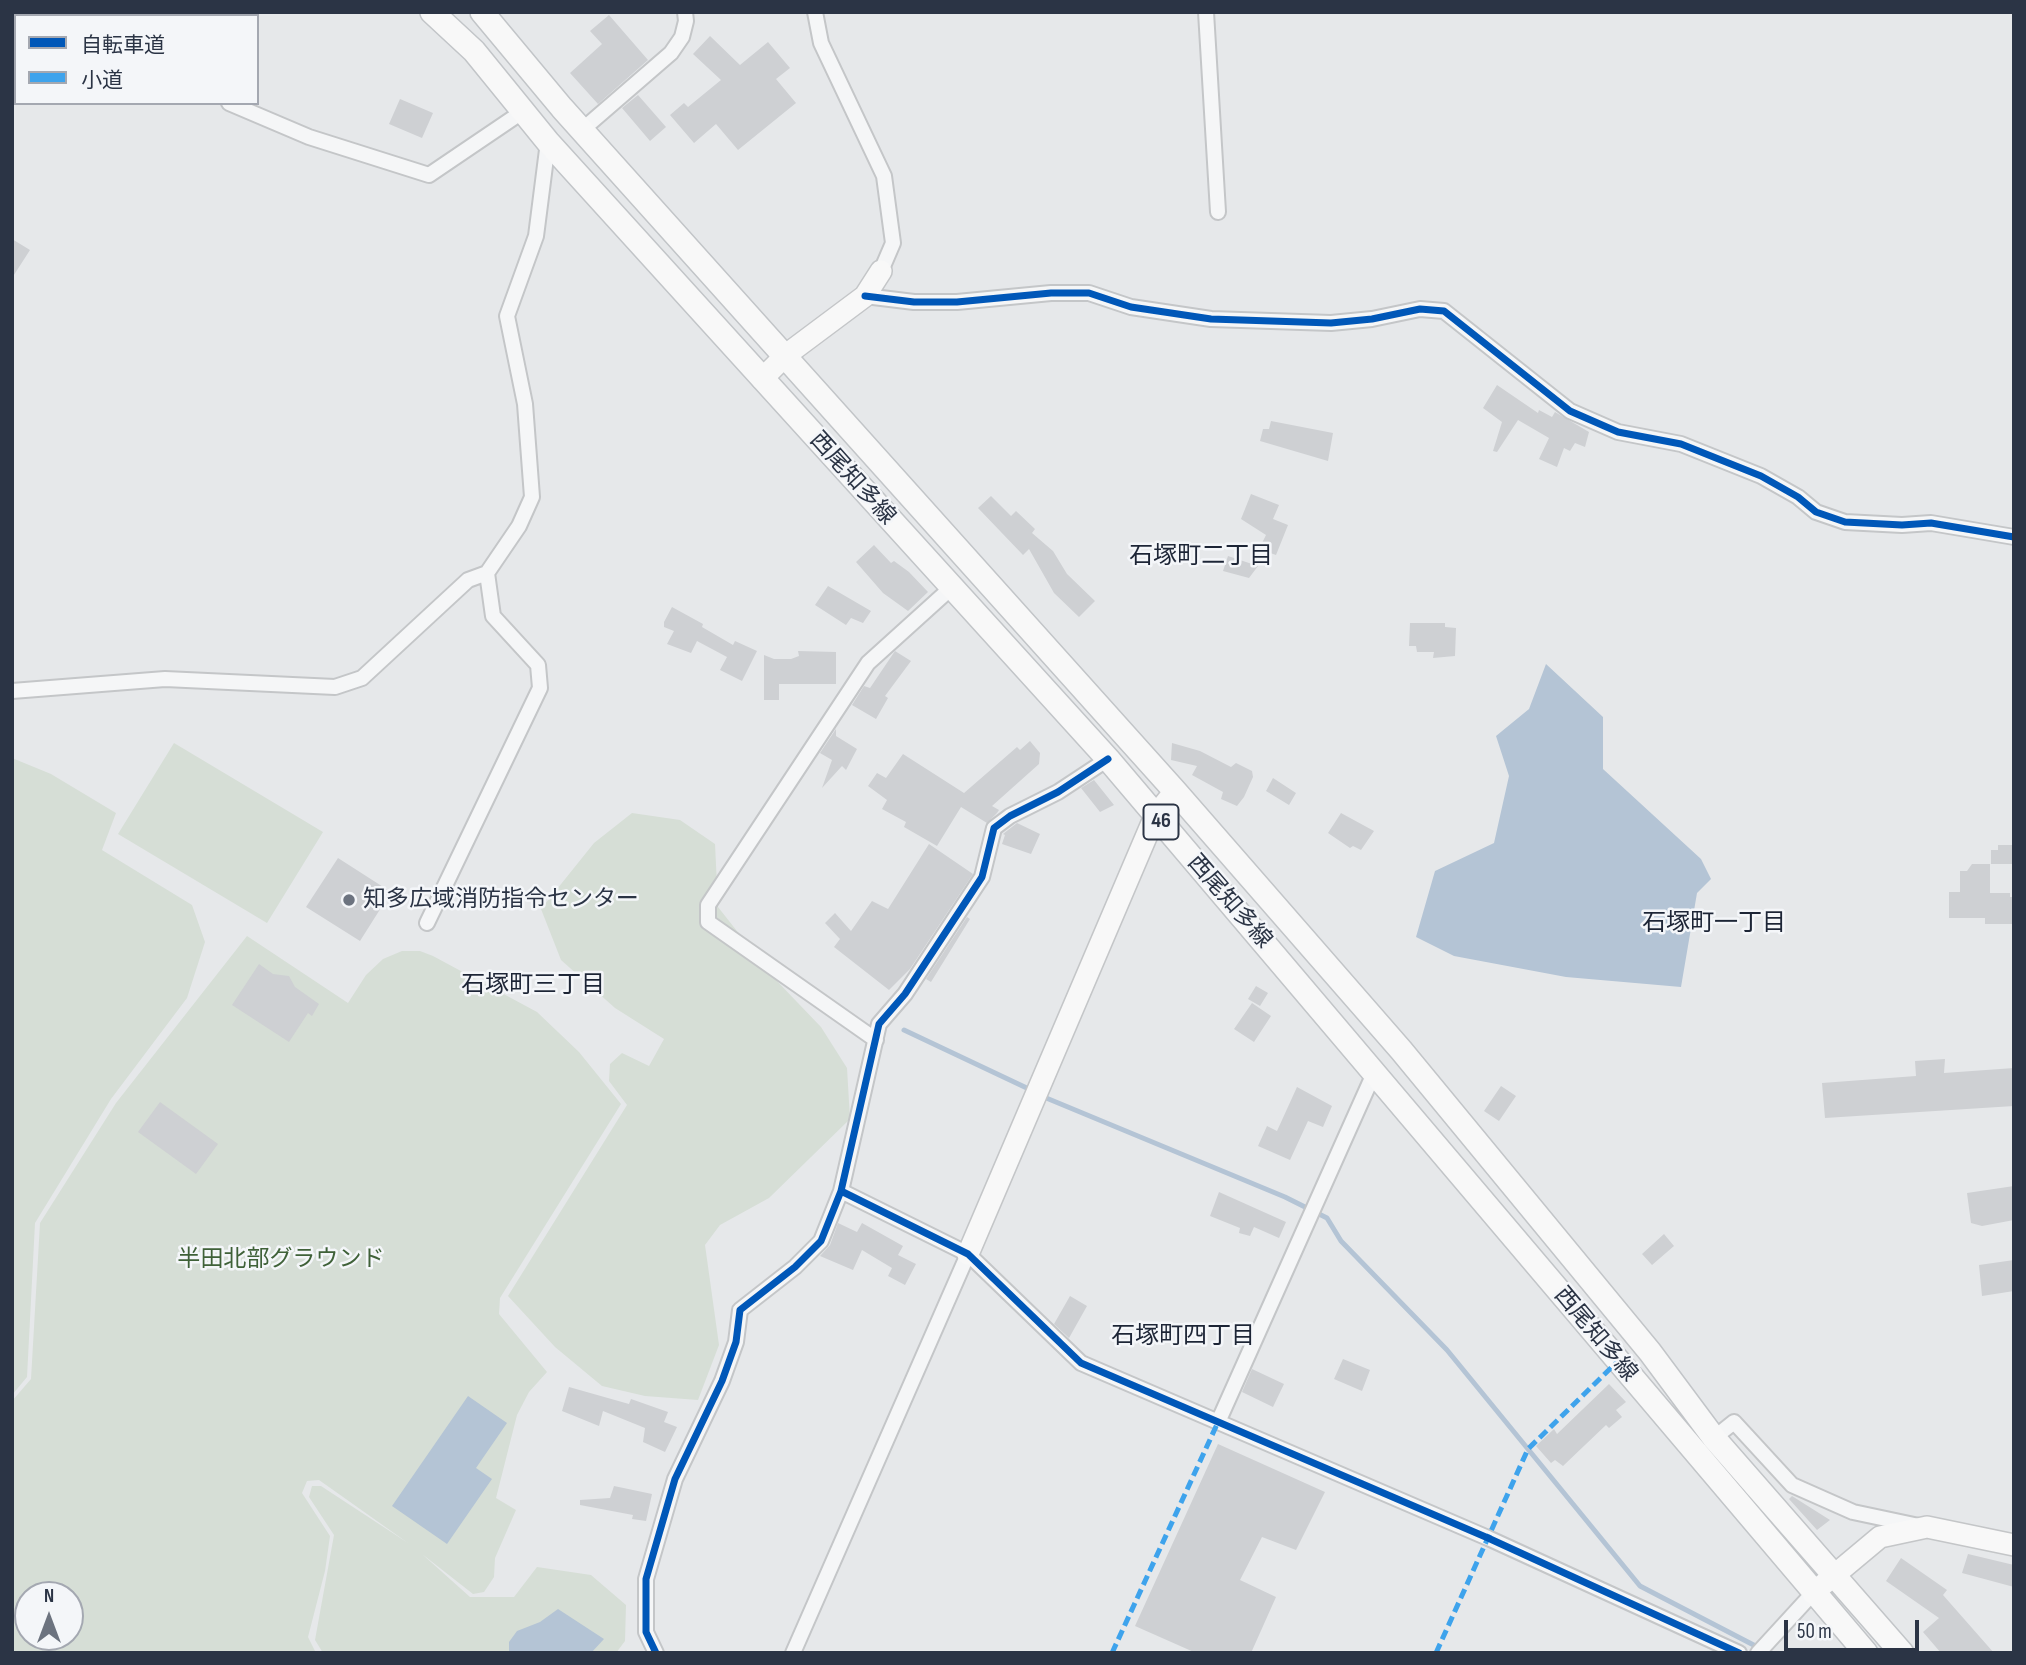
<!DOCTYPE html>
<html>
<head>
<meta charset="utf-8">
<style>
	body { margin:0 }
	#map { position:relative; width:2026px; height:1665px; overflow:hidden; background:#e6e8ea; font-family:"Sofia Sans Condensed","Noto Sans JP",sans-serif }
	canvas { display:block }
	.frame { position:absolute; inset:0; border:14px solid #2b3445; pointer-events:none }
	.legend { position:absolute; left:14px; top:14px; width:245px; height:91px; box-sizing:border-box; background:#f4f6f9; border:2px solid #a4a8b1; margin:0; padding:9px 12px; list-style:none; font-size:21px; color:#2b3445 }
	.legend li { display:flex; align-items:center; gap:14px; height:35px }
	.legend b { width:35px; border:2px solid #a4a8b1 }
	.north { position:absolute; left:14px; top:1581px; width:70px; height:70px; box-sizing:border-box; background:#f4f6f9; border:2px solid #a4a8b1; border-radius:50%; rotate:0deg; font-size:19px; font-weight:700; line-height:28px; text-align:center; color:#2b3445 }
	.north::after { content:''; display:block; margin:auto; width:24px; height:32px; background:#6c737f; clip-path:polygon(50% 0,100% 100%,50% 72%,0 100%) }
	.scale { position:absolute; left:1784px; top:1620px; width:135px; height:32px; box-sizing:border-box; border:4px solid #2b3445; border-top:0; padding-left:9px; font-size:21px; line-height:24px; white-space:nowrap; color:#2b3445; -webkit-text-stroke:5px #f4f6f9; paint-order:stroke }
</style>
</head>
<body>
<div id="map">
<canvas width="2026" height="1665"></canvas>
<div class="frame"></div>
<ul class="legend">
<li><b style="height:9px;background:#0057b8"></b>自転車道</li>
<li><b style="height:9px;background:#3ea3ec"></b>小道</li>
</ul>
<div class="north">N</div>
<div class="scale">50 m</div>
</div>
<script>
const ctx = document.querySelector('canvas').getContext('2d');
ctx.lineJoin = 'round';
function fillPath(path, color) { ctx.fillStyle = color; ctx.fill(path, 'evenodd'); }
const toPath = rows => new Path2D(rows.map(r => 'M' + r).join(''));
function strokePath(path, color, width, dash) { ctx.strokeStyle = color; ctx.lineWidth = width; ctx.lineCap = dash ? 'butt' : 'round'; ctx.setLineDash(dash || []); ctx.stroke(path); }
function write(font, color, halo, rows, align = 'center') {
  ctx.font = font + ' "Sofia Sans Condensed","Noto Sans JP",sans-serif'; ctx.lineWidth = 5; ctx.setLineDash([]); ctx.textBaseline = 'middle'; ctx.strokeStyle = halo; ctx.fillStyle = color; for (const [text, x, y, turn = 0] of rows) {
    ctx.save(); ctx.translate(x, y); ctx.rotate((+turn || 0) * Math.PI / 180); ctx.textAlign = isNaN(turn) ? turn : align; if (halo) ctx.strokeText(text, 0, 0); ctx.fillText(text, 0, 0); ctx.restore();
  }
}
const green = toPath([
	[174,743,323,832,267,923,118,834],
	[12,758,51,774,116,813,102,850,192,905,205,942,187,998,111,1099,35,1223,27,1377,12,1395],
	[632,813,680,820,715,844,718,907,774,978,821,1027,847,1068,850,1119,769,1198,720,1225,705,1245,719,1345,698,1400,645,1396,602,1386,555,1347,508,1296,627,1105,609,1081,610,1064,622,1053,649,1066,664,1039,615,1008,561,960,541,909,594,843],
	[247,936,348,1003,366,975,383,959,402,951,420,951,433,956,537,1012,579,1052,621,1104,500,1298,499,1314,547,1372,529,1392,517,1415,496,1498,516,1510,495,1558,494,1577,484,1592,473,1594,422,1554,470,1597,514,1597,537,1567,591,1575,626,1605,625,1641,616,1653,323,1653,315,1640,334,1535,309,1497,312,1486,321,1486,408,1543,319,1480,307,1481,302,1493,330,1536,325,1571,308,1637,316,1653,12,1653,12,1401,31,1379,40,1223,116,1103],
	[28,1595,70,1595,70,1637,28,1637]
]);
const water = toPath([
	[1546,664,1603,717,1603,769,1701,859,1711,879,1697,893,1681,987,1566,977,1454,956,1416,937,1435,871,1494,843,1509,776,1496,736,1529,709],
	[468,1396,507,1423,476,1468,492,1479,447,1544,392,1506],
	[558,1609,604,1639,591,1653,509,1653,509,1642,517,1631,540,1622]
]);
const stream = toPath([
	[904,1030,1031,1090],
	[1039,1095,1285,1197,1327,1218,1341,1241,1447,1350,1640,1586,1769,1653]
]);
const building = toPath([
	[609,15,648,60,598,104,570,73,602,44,590,31],
	[710,36,740,65,768,42,790,68,776,79,796,103,738,150,716,124,694,143,670,115,684,103,688,107,721,80,693,54],
	[638,95,666,127,650,141,622,108],
	[400,99,433,113,422,138,389,124],
	[12,239,30,250,12,278],
	[1497,385,1538,413,1539,410,1552,417,1555,412,1589,432,1585,447,1575,443,1570,451,1564,448,1557,467,1539,459,1549,438,1518,420,1497,452,1493,451,1502,422,1483,408],
	[1271,421,1333,433,1328,461,1260,441,1263,429,1269,429],
	[1251,494,1279,505,1273,519,1288,525,1276,555,1259,549,1266,535,1241,519],
	[991,496,1011,516,1016,511,1035,529,1032,533,1053,551,1067,574,1095,601,1079,617,1054,593,1029,549,1023,555,978,508],
	[874,545,891,563,894,561,909,572,928,592,908,611,883,593,856,562],
	[1228,556,1258,566,1249,578,1223,571],
	[828,586,871,611,863,623,851,618,846,625,815,605],
	[672,607,703,624,702,627,733,645,735,641,757,651,742,681,720,670,727,657,697,641,691,653,667,644,674,631,664,627,664,622],
	[1410,623,1445,623,1445,627,1456,628,1455,656,1433,658,1434,652,1417,652,1416,646,1409,646],
	[798,651,836,652,836,684,779,684,779,700,764,700,764,655,774,659,791,659,799,656],
	[895,651,911,661,885,696,888,698,876,719,852,705,864,686,870,688],
	[836,729,836,736,857,749,846,770,842,766,822,788,832,760,820,753],
	[1030,741,1040,753,1039,764,992,806,999,810,997,813,987,823,961,807,937,846,904,827,906,822,882,809,887,800,868,786,877,773,886,778,903,754,964,793,1017,747,1020,750],
	[1172,743,1200,751,1231,767,1236,763,1252,771,1253,777,1244,797,1237,806,1221,799,1223,792,1192,775,1197,766,1171,760],
	[1273,778,1296,793,1289,805,1266,791],
	[1094,780,1114,805,1100,812,1081,788],
	[1341,813,1374,831,1361,850,1353,846,1350,848,1328,833],
	[1017,823,1040,834,1031,854,1002,844,1005,835,1003,834],
	[929,844,973,874,910,969,889,990,834,947,840,939,825,923,835,913,851,931,872,901,888,909],
	[1998,845,2014,845,2014,864,1991,864,1991,850,1998,850],
	[338,858,391,892,360,941,306,907],
	[1972,864,1990,864,1990,893,2010,893,2010,897,2014,897,2014,924,1985,924,1985,918,1949,918,1949,892,1960,892,1960,871,1967,871],
	[967,917,970,919,931,982,926,979],
	[259,964,273,974,289,976,295,987,319,1004,312,1016,308,1013,289,1042,232,1005],
	[1256,986,1268,993,1260,1006,1248,999],
	[1252,1003,1271,1016,1254,1042,1234,1029],
	[1945,1059,1944,1073,2014,1068,2014,1106,1825,1118,1822,1083,1916,1076,1915,1061],
	[1501,1086,1516,1096,1499,1121,1484,1111],
	[1297,1087,1332,1106,1323,1127,1308,1121,1290,1160,1258,1146,1267,1126,1277,1131],
	[160,1102,218,1144,196,1174,138,1132],
	[2014,1186,2014,1220,1982,1226,1971,1223,1967,1193],
	[1219,1192,1286,1222,1279,1238,1254,1227,1250,1236,1239,1233,1240,1228,1210,1216],
	[838,1223,857,1232,862,1223,903,1246,898,1255,916,1264,905,1285,888,1276,892,1268,862,1250,853,1270,820,1256,830,1245],
	[1664,1234,1674,1246,1652,1265,1642,1254],
	[2014,1260,2014,1291,1982,1296,1979,1265],
	[1070,1296,1087,1306,1069,1338,1054,1324],
	[1343,1359,1370,1370,1362,1391,1334,1379],
	[1252,1369,1284,1384,1273,1407,1242,1392],
	[1609,1384,1626,1402,1616,1410,1622,1417,1609,1428,1606,1425,1563,1466,1555,1460,1551,1463,1536,1446,1554,1429,1557,1434],
	[569,1387,629,1404,631,1399,668,1412,664,1422,677,1427,665,1452,643,1442,645,1428,603,1411,599,1426,562,1411],
	[1218,1444,1325,1492,1296,1550,1262,1537,1240,1580,1276,1597,1251,1653,1196,1653,1135,1626],
	[614,1486,652,1494,646,1521,632,1519,633,1515,580,1505,580,1500,610,1498],
	[1792,1496,1830,1520,1817,1530,1789,1499],
	[1968,1554,2014,1565,2014,1587,1962,1573],
	[1901,1558,1947,1590,1943,1595,1994,1653,1941,1653,1923,1632,1939,1618,1886,1581]
]);
const street = toPath([
	[815,12,821,43,884,176,893,243,881,271],
	[1206,12,1218,212],
	[12,21,16,23],
	[229,103,309,137,429,175,522,112],
	[582,130,671,53,682,37,686,21,685,12],
	[865,296,914,302,957,302,1051,293,1089,293,1131,307,1211,319,1331,323,1372,319,1420,309,1444,311,1570,411,1618,432,1681,444,1761,476,1798,497,1816,512,1845,522,1902,525,1931,523,2014,537],
	[12,691,165,679,335,687,362,678,468,580,487,573,519,526,532,497,525,404,507,316,536,236,548,142],
	[427,923,540,688,538,665,493,616,487,573],
	[876,1040,708,922,708,905,868,663,951,588],
	[841,1191,968,1254,1081,1363,1488,1538,1739,1653],
	[1219,1420,1375,1071],
	[1714,1438,1734,1422,1792,1485,1853,1512,1919,1526],
	[656,1653,646,1632,646,1579,675,1479,722,1381,736,1342,740,1310,795,1267,821,1241,841,1191,879,1024,905,994,982,877,994,828,1010,816,1058,792,1108,759],
	[793,1653,968,1254],
	[1758,1653,1813,1593]
]);
const secondary = toPath([
	[762,379,786,355,865,296,881,271],
	[968,1254,1155,816,1175,791],
	[1813,1593,1880,1537,1927,1527,2014,1545]
]);
const primary = toPath([
	[432,12,474,51,548,142,1108,759,1866,1653],
	[482,12,562,108,1175,791,1401,1050,1650,1352,1714,1438,1902,1653]
]);
const quiet = toPath([
	[1112,1653,1219,1420],
	[1436,1653,1528,1449,1617,1362]
]);
const cycleway = toPath([
	[865,296,914,302,957,302,1051,293,1089,293,1131,307,1211,319,1331,323,1372,319,1420,309,1444,311,1570,411,1618,432,1681,444,1761,476,1798,497,1816,512,1845,522,1902,525,1931,523,2014,537],
	[841,1191,968,1254,1081,1363,1488,1538,1739,1653],
	[656,1653,646,1632,646,1579,675,1479,722,1381,736,1342,740,1310,795,1267,821,1241,841,1191,879,1024,905,994,982,877,994,828,1010,816,1058,792,1108,759]
]);
const markers = [
	[349,900,7,"#6c737f"]
];
const shields = [
	[1161,822,35]
];
const shieldNames = [
	["46",1161,822]
];
const streetNames = [
	["西尾知多線",852,479,48],
	["西尾知多線",1229,902,49],
	["西尾知多線",1595,1335,50]
];
const poiNames = [
	["知多広域消防指令センター",363,900]
];
const parkNames = [
	["半田北部グラウンド",281,1260]
];
const neighbourhoodNames = [
	["石塚町二丁目",1201,557],
	["石塚町一丁目",1714,924],
	["石塚町三丁目",533,986],
	["石塚町四丁目",1183,1337]
];
fillPath(green, '#d6ded6');
fillPath(water, '#b4c4d5');
strokePath(stream, '#b4c4d5', 5);
fillPath(building, '#ced0d3');
strokePath(street, '#c4c6c8', 18);
strokePath(secondary, '#c4c6c8', 24);
strokePath(primary, '#c2c5c8', 26);
strokePath(street, '#f5f6f7', 14);
strokePath(secondary, '#f8f8f8', 21);
strokePath(primary, '#f8f8f8', 23);
strokePath(quiet, '#3ea3ec', 5, [10, 5]);
strokePath(cycleway, '#0057b8', 7);
for (const [x, y, r, color] of markers) { const dot = new Path2D(); dot.arc(x, y, r, 0, 2 * Math.PI); ctx.fillStyle = color; ctx.fill(dot); strokePath(dot, '#f4f6f9', 2.5); }
for (const [x, y, w] of shields) { const box = new Path2D(); box.roundRect(x - w / 2, y - 17.5, w, 35, 5); ctx.fillStyle = '#f4f6f9'; ctx.fill(box); strokePath(box, '#2b3445', 2); }
write('bold 21px', '#2b3445', null, shieldNames);
write('23px', '#2b3445', '#f4f6f9', streetNames);
write('23px', '#2b3445', '#f4f6f9', poiNames, 'left');
write('23px', '#3f6138', '#f4f6f9', parkNames);
write('24px', '#1d2536', '#f4f6f9', neighbourhoodNames);
</script>
</body>
</html>
